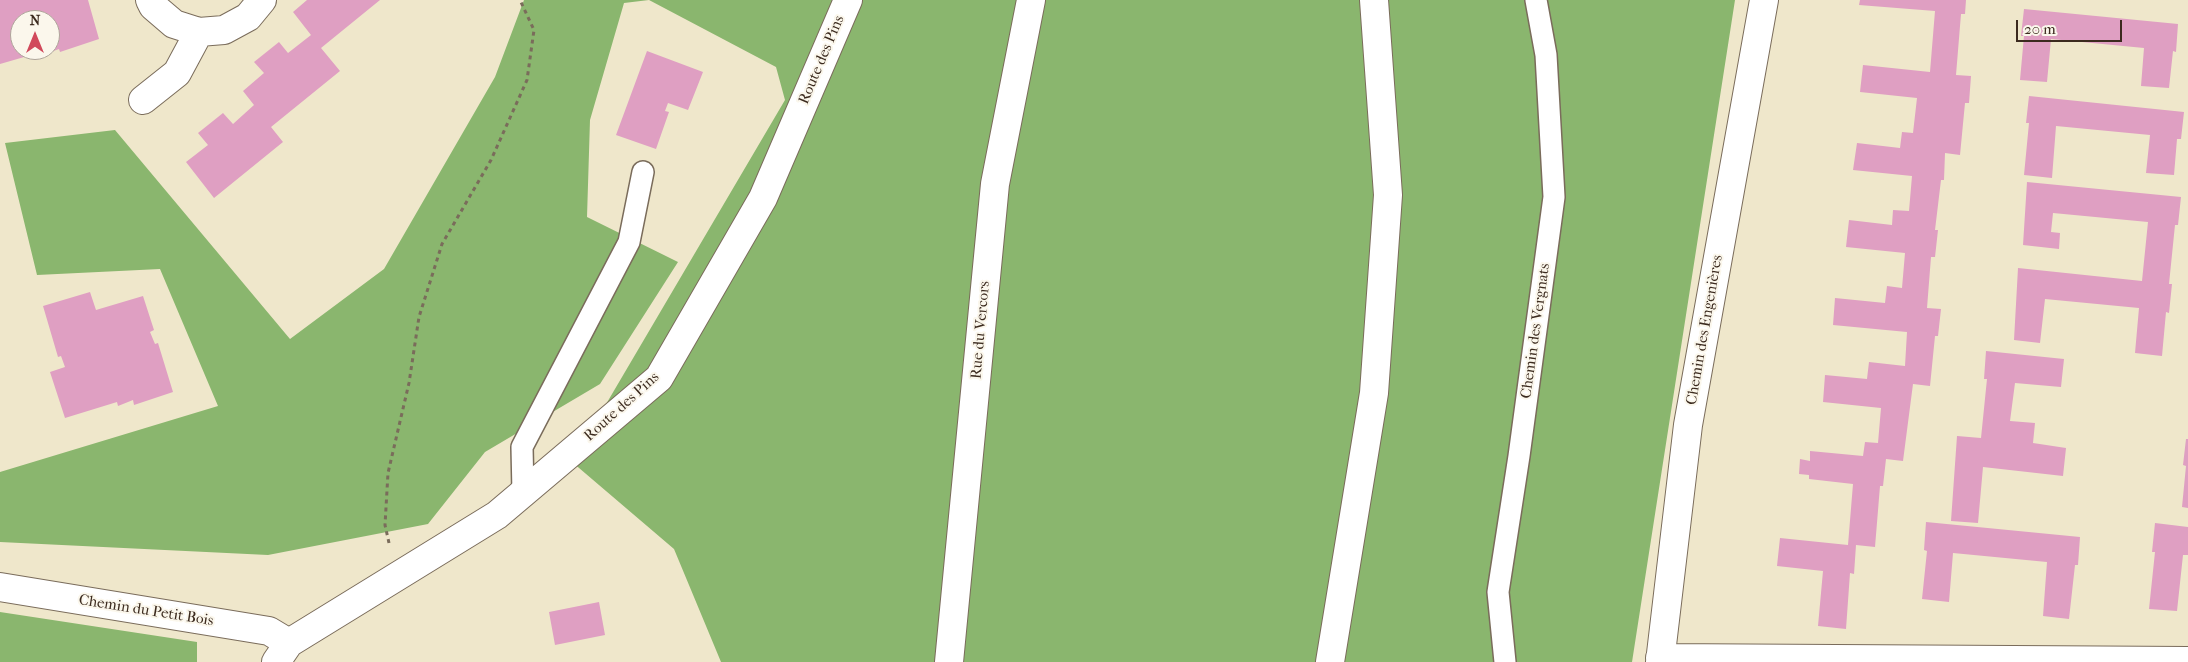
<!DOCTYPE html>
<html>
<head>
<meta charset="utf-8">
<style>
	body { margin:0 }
	#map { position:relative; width:2188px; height:662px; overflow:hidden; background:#efe7cb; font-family:"IM FELL French Canon",serif }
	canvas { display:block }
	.north { position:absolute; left:10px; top:10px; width:50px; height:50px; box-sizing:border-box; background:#fbf7ec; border:1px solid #aea59a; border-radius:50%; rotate:0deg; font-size:14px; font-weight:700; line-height:20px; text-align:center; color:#3b2a1e }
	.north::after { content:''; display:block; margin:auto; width:18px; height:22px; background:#d1495b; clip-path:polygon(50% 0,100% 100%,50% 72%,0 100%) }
	.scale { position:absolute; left:2016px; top:20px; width:106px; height:22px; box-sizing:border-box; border:2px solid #3b2a1e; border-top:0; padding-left:6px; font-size:15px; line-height:18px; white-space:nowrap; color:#3b2a1e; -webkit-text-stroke:4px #fbf7ec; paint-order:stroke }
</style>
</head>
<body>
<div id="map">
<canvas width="2188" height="662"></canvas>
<div class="north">N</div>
<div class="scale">20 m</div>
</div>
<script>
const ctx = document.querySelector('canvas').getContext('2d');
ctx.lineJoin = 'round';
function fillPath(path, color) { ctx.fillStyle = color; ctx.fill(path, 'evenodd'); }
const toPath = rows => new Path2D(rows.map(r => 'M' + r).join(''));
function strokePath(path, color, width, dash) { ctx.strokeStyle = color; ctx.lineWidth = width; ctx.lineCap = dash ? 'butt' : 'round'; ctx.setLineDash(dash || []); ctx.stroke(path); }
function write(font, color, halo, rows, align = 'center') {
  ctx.font = font + ' "IM FELL French Canon",serif'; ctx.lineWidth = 4; ctx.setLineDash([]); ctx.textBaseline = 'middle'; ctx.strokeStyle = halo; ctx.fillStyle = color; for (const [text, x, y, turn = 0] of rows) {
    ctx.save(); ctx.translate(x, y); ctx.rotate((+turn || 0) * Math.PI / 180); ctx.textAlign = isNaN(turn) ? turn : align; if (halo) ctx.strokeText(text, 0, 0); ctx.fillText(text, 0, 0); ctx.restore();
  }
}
const forest = toPath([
	[524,0,1735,0,1632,662,721,662,674,549,572,462,785,100,776,67,649,0,624,3,590,120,587,217,678,262,600,384,485,452,428,524,268,555,0,542,0,472,218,406,160,269,37,275,5,143,115,130,290,339,384,269,495,77],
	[0,612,197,642,197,662,0,662]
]);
const building = toPath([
	[0,0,88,0,99,39,60,52,59,49,45,54,45,51,0,64],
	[20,20,50,20,50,50,20,50],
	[307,0,380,0,321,48,340,71,271,127,283,142,214,198,186,162,208,145,198,133,223,113,233,124,254,105,243,91,264,73,254,62,279,42,288,53,311,35,293,12],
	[1860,0,1966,0,1965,14,1961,14,1956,75,1971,76,1969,103,1965,103,1960,155,1945,153,1944,180,1941,180,1935,230,1938,230,1935,257,1931,257,1927,308,1941,309,1938,336,1935,336,1930,386,1913,384,1903,461,1886,459,1883,486,1880,486,1875,547,1856,545,1854,574,1850,573,1846,629,1818,626,1823,571,1777,566,1780,538,1848,545,1853,484,1809,479,1809,475,1799,474,1800,459,1810,461,1810,451,1863,456,1865,442,1878,443,1881,408,1823,402,1825,375,1867,379,1869,362,1905,366,1907,332,1833,325,1835,298,1885,303,1887,286,1902,288,1905,253,1846,247,1849,220,1892,225,1893,210,1909,211,1912,176,1853,170,1857,143,1900,148,1902,132,1913,133,1917,98,1860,92,1863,65,1930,72,1935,11,1859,5],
	[2024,9,2178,24,2176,52,2173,51,2169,88,2141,86,2144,48,2051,39,2047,82,2020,80,2024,36,2021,36],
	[647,51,703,72,688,110,668,103,665,111,669,112,656,149,616,135],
	[2029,96,2184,112,2181,139,2177,139,2174,175,2146,173,2150,135,2056,126,2052,178,2024,175,2029,123,2026,123],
	[2027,182,2181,197,2178,225,2175,225,2169,284,2172,284,2169,313,2166,312,2162,356,2135,353,2139,308,2045,299,2040,343,2014,340,2018,268,2142,281,2148,222,2053,213,2051,232,2060,233,2059,249,2023,245],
	[90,292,96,310,143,296,154,330,150,332,155,344,158,343,173,392,134,405,133,400,118,406,117,402,65,418,50,372,65,367,61,356,58,357,43,306],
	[1986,351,2064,359,2061,387,2015,383,2010,421,2035,423,2033,443,2066,448,2063,476,1983,467,1978,523,1951,521,1957,436,1981,438,1987,379,1984,379],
	[2186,439,2188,439,2188,508,2182,507,2186,466,2183,465],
	[1926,522,2080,537,2078,565,2075,565,2069,619,2043,616,2047,562,1953,553,1949,602,1922,599,1927,551,1924,550],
	[2155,523,2188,527,2188,555,2183,555,2177,611,2149,609,2155,552,2152,552],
	[599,602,605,635,555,645,549,612]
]);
const path = toPath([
	[389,543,385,525,388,473,409,383,419,317,442,244,491,160,527,80,534,30,520,0]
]);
const service = toPath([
	[523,493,522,447,629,242,643,172],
	[1505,662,1498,592,1519,456,1554,197,1546,55,1536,0]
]);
const minor = toPath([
	[150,0,153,6,174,24,199,32,224,30,248,17,262,0],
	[143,100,177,73,199,32],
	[0,587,269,631,289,643],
	[1660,658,2188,661],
	[276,662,289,643,497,515,659,378,763,198,848,0],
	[949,662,995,184,1031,0],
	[1660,662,1688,425,1764,0]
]);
const secondary = toPath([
	[1330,662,1374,393,1388,195,1374,0]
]);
const streetNames = [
	["Route des Pins",822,60,-67],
	["Rue du Vercors",981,330,-85],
	["Chemin des Engenières",1705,330,-80],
	["Chemin des Vergnats",1536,331,-82],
	["Route des Pins",622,407,-42],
	["Chemin du Petit Bois",146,611,9]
];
fillPath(forest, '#8ab66e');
fillPath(building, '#df9fc2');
strokePath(service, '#7a6c5b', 24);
strokePath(minor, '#7a6c5b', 30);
strokePath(secondary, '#7a6c5b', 30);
strokePath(path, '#7a6c5b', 3, [4, 4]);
strokePath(service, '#fff', 21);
strokePath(minor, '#fff', 28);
strokePath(secondary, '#fff', 28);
write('15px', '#3b2a1e', '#fbf7ec', streetNames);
</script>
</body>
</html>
